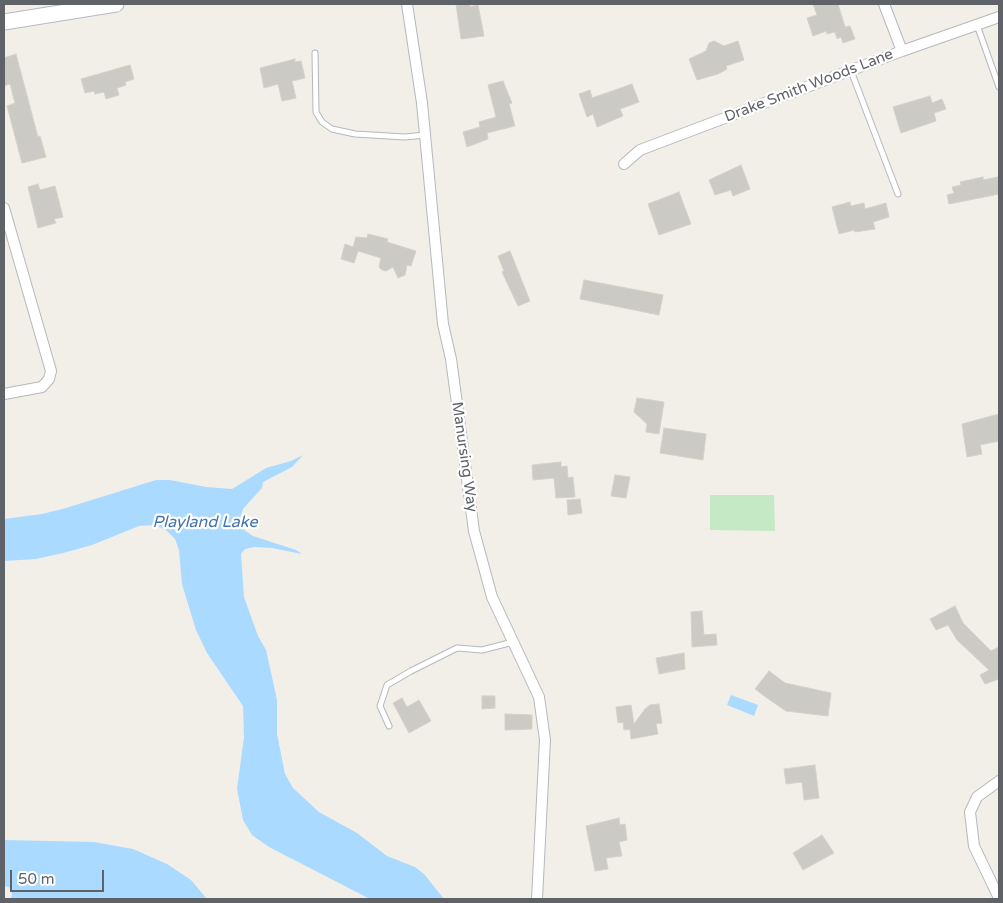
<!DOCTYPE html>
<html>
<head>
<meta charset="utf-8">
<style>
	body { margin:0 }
	#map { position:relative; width:1003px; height:903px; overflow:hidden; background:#f1efe8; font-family:"Varela Round",sans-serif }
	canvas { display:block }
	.frame { position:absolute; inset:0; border:5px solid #5f6368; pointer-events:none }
	.scale { position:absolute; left:10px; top:870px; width:94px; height:22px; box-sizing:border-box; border:2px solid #5f6368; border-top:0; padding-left:6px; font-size:15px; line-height:18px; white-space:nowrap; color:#5f6368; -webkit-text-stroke:4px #fff; paint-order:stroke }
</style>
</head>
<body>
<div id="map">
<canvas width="1003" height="903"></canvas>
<div class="frame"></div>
<div class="scale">50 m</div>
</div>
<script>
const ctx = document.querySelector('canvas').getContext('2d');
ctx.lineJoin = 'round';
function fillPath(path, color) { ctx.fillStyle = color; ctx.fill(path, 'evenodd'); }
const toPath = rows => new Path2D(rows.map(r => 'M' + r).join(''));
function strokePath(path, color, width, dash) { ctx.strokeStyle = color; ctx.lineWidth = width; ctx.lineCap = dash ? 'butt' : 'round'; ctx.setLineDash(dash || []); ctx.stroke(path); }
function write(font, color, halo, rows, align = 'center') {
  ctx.font = font + ' "Varela Round",sans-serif'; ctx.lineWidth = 4.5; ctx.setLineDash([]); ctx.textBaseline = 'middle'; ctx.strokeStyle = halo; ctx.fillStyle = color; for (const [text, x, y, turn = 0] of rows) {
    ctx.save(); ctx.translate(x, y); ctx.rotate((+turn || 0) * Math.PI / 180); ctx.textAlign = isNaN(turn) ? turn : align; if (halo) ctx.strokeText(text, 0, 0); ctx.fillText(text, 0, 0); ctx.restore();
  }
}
const green = toPath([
	[710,495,774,495,775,531,710,530]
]);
const water = toPath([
	[303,455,292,467,263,482,262,488,243,509,239,521,244,530,253,536,296,550,302,554,272,548,255,547,245,549,241,554,244,597,258,636,266,650,277,700,277,734,285,774,293,788,319,812,357,833,387,856,415,867,424,874,444,899,370,899,269,847,252,835,243,820,237,789,244,737,243,706,207,653,196,630,182,584,179,550,175,539,166,530,155,525,139,526,92,545,63,553,36,559,4,561,4,519,42,514,66,508,156,480,170,480,206,487,232,489,266,468,291,461],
	[731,695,758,705,754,716,727,705],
	[4,840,94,842,133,849,167,864,191,880,207,899,11,899,12,894,9,887,4,886]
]);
const building = toPath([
	[456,4,470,4,470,7,478,5,484,36,461,39,456,4],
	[813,4,838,4,845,27,850,26,855,39,843,43,841,37,837,39,835,32,827,34,826,31,813,36,807,18,817,15,813,4],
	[714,41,724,46,738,41,744,60,726,66,727,69,718,74,697,80,689,59,706,51,709,43,714,41],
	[16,54,38,137,40,136,46,157,22,163,7,106,15,103,10,84,4,86,4,58,16,54],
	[295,59,295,62,301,61,305,78,292,81,296,98,282,101,278,84,264,88,260,68,295,59],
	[130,65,134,79,125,82,126,85,117,88,119,95,106,99,104,92,95,94,94,91,85,93,81,79,130,65],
	[503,81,512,103,509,104,515,126,487,133,488,139,467,147,463,132,480,127,479,122,496,117,488,85,503,81],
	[632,84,639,102,620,109,623,116,597,127,593,114,587,117,579,94,590,90,592,98,632,84],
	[930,96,932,103,942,99,946,109,934,113,936,121,901,133,893,107,930,96],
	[741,165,750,189,733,196,731,190,715,195,709,180,741,165],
	[983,177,983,180,998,177,999,194,949,204,947,195,954,193,952,187,961,185,960,182,983,177],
	[38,184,40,190,55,186,63,217,54,219,56,223,38,228,28,187,38,184],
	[679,192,691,224,659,235,648,204,679,192],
	[850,202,851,206,864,203,865,209,886,203,889,217,873,222,875,229,855,232,854,230,839,234,832,207,850,202],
	[368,234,388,239,387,242,416,251,411,266,407,265,405,275,398,278,393,267,386,271,382,270,379,267,381,258,358,251,354,263,341,259,345,244,353,247,356,237,367,238,368,234],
	[510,251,530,301,518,306,502,272,504,271,498,256,510,251],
	[584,280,663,295,659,315,580,299,584,280],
	[637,398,664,402,659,434,646,432,647,424,634,412,637,398],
	[999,414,999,441,980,445,982,454,967,457,962,424,999,414],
	[664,428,706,434,703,460,660,453,664,428],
	[561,462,561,467,567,466,568,478,573,477,575,497,556,498,554,478,533,480,532,465,561,462],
	[615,475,630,477,626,498,611,496,615,475],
	[580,499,582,513,568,515,567,500,580,499],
	[955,606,963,623,991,651,999,647,999,679,985,684,980,675,989,670,957,640,948,625,936,630,930,619,955,606],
	[702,611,704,635,716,634,717,645,692,647,691,612,702,611],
	[684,653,685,669,659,674,656,658,684,653],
	[769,671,785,683,831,693,828,716,786,711,767,698,755,689,769,671],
	[482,696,495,696,495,708,482,709,482,696],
	[402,698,407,707,419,700,431,721,409,733,393,703,402,698],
	[659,704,662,723,656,724,658,734,631,739,630,729,624,730,623,722,618,723,616,707,631,705,634,724,645,709,650,705,659,704],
	[505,714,532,715,532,729,505,730,505,714],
	[815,765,819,798,804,800,802,782,786,784,784,769,815,765],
	[619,818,620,825,625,824,627,840,619,842,622,856,606,858,608,869,595,871,586,826,619,818],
	[822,835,834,853,803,870,793,853,822,835]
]);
const lane = toPath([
	[977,25,999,87],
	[315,53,316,112,322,122,332,129,355,134,405,137,425,135],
	[851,71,898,194],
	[389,726,380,706,387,685,411,671,457,648,482,650,513,642]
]);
const street = toPath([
	[407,4,422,103,443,324,451,359,474,531,492,597,539,697,545,740,537,899],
	[884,4,902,51],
	[624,164,640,150,902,51,999,17],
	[4,208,51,371,49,379,42,387,4,394],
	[999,781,977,797,970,812,974,846,999,898]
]);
const secondary = toPath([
	[4,22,116,4]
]);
const streetNames = [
	["Drake Smith Woods Lane",809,86,-21],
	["Manursing Way",464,457,82]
];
const waterNames = [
	["Playland Lake",205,523]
];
fillPath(green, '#c5e8c5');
fillPath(water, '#aadaff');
fillPath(building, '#cccac5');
strokePath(building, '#d6d1c6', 1);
strokePath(lane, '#b5b8bc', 7);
strokePath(street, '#b5b8bc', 12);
strokePath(secondary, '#b6babf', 17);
strokePath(lane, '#fff', 5);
strokePath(street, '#fff', 10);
strokePath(secondary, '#fff', 15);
write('15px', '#5f6368', '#fff', streetNames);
write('italic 16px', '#4174aa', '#fff', waterNames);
</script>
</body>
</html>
